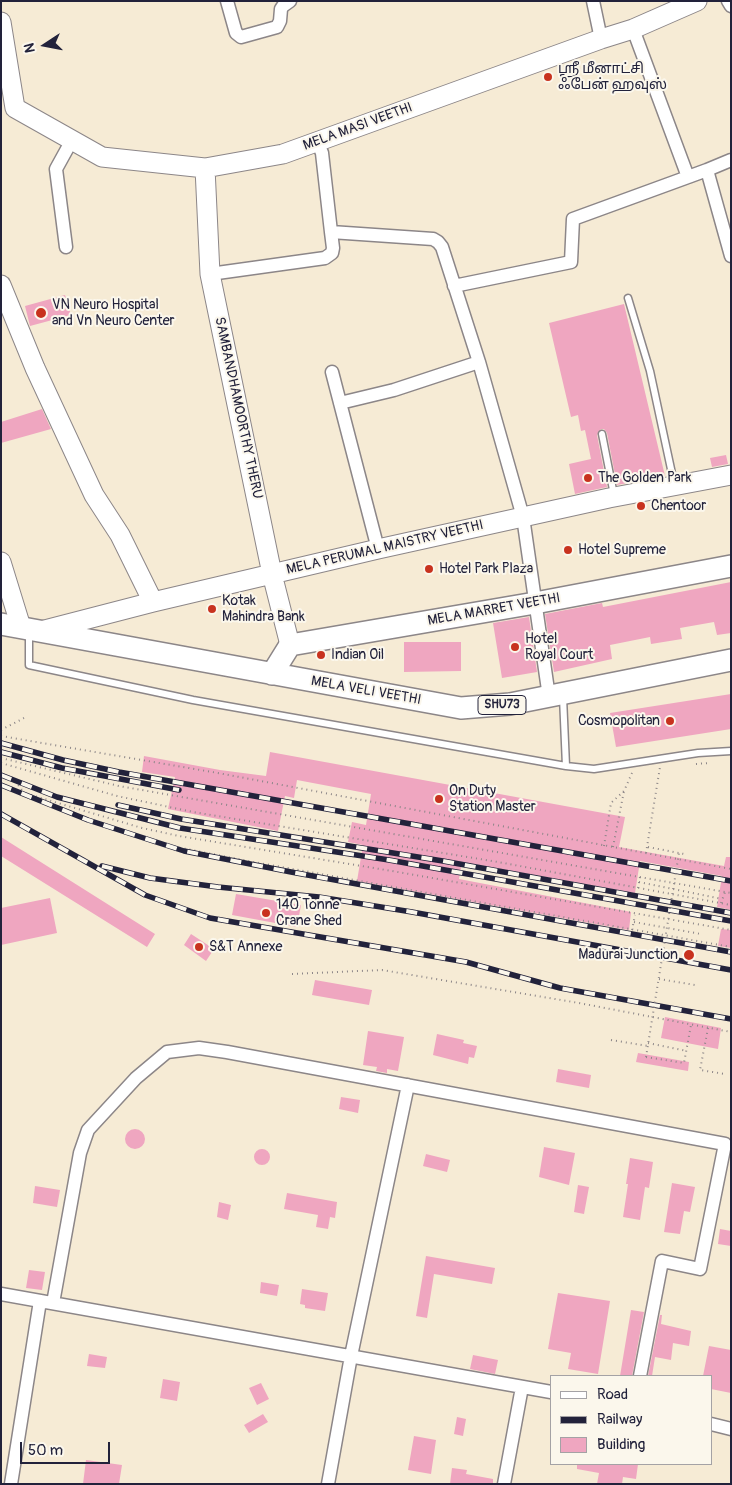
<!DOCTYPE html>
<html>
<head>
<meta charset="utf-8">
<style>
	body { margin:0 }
	#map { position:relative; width:732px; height:1485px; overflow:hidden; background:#f6ebd5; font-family:Pangolin,sans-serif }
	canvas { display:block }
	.frame { position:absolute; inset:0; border:2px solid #22223b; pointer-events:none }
	.legend { position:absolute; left:550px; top:1375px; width:162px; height:90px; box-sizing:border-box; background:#fbf7ec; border:1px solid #a4a2a5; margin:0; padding:6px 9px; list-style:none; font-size:15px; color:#22223b }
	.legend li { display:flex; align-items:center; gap:10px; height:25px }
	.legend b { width:25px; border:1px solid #a4a2a5 }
	.north { position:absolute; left:20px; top:20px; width:50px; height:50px; -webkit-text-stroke:4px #fbf7ec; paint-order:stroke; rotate:259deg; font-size:14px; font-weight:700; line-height:20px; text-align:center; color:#22223b }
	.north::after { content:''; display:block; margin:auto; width:18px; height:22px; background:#22223b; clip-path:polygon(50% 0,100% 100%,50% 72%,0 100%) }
	.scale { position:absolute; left:20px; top:1442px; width:90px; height:22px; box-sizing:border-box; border:2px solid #22223b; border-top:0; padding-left:6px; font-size:15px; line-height:18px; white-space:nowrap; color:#22223b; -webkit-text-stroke:4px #fbf7ec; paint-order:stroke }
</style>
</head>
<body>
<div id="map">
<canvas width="732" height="1485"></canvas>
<div class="frame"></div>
<ul class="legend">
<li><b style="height:6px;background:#fff"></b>Road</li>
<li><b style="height:6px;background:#22223b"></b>Railway</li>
<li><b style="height:14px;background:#efa6c0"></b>Building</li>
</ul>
<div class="north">N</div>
<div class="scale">50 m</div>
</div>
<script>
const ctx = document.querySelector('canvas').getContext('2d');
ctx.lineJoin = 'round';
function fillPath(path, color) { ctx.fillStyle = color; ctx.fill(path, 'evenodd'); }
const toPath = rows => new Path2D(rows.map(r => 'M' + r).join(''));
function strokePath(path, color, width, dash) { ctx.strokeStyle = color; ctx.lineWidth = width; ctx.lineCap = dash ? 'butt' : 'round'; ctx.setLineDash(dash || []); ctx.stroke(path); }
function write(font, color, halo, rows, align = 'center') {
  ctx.font = font + ' Pangolin,"Noto Sans Tamil",sans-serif'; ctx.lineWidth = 4; ctx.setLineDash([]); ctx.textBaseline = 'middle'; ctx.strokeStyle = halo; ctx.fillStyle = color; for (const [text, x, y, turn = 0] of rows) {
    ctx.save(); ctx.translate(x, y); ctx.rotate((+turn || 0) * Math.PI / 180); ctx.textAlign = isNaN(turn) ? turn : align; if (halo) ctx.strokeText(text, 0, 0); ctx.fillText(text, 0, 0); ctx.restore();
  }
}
const building = toPath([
	[65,295,71,315,30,326,25,306],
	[624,304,665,476,617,485,607,433,604,429,601,429,597,435,607,487,575,494,569,464,591,459,585,430,581,431,578,415,571,417,549,323],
	[42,409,51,429,1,443,1,422],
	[726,455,728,464,712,467,710,458],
	[731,582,731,633,717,635,714,622,680,628,682,639,651,644,650,637,610,645,612,659,554,672,545,614,602,603,603,607],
	[529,617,537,672,502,678,493,623],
	[404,642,461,642,461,671,404,672],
	[731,694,731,729,616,747,610,713],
	[270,752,625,817,619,847,724,866,726,857,731,857,731,910,717,907,722,876,640,861,635,893,462,862,459,879,631,912,629,930,357,881,363,845,348,842,352,822,366,825,371,794,297,780,294,798,285,796,278,831,168,809,175,777,142,772,144,756,220,770,266,776],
	[1,837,155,934,147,947,1,856],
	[236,894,301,905,297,927,232,915],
	[50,898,57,933,1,945,1,908],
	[721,929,731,930,731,948,718,946],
	[191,934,214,949,206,961,184,945],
	[315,980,372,990,369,1005,312,995],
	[665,1017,721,1028,718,1049,661,1038],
	[368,1031,404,1037,398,1071,387,1069,387,1073,376,1071,377,1067,363,1065],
	[437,1034,464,1040,463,1043,477,1046,474,1058,469,1057,468,1064,433,1055],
	[638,1053,689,1062,688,1071,636,1062],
	[558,1069,591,1075,589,1088,556,1082],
	[341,1097,360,1100,358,1113,339,1109],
	'125 1139a10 10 0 1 1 20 0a10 10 0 1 1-20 0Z',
	[544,1147,575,1153,569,1185,539,1177],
	'254 1157a8 8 0 1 1 16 0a8 8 0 1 1-16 0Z',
	[426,1154,450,1160,447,1172,423,1166],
	[630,1158,653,1162,649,1188,645,1187,640,1220,623,1217,628,1184,626,1184],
	[672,1183,695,1187,690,1212,684,1211,680,1234,664,1232],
	[578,1185,589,1187,584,1214,574,1212],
	[35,1186,60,1190,57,1207,33,1203],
	[287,1193,337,1202,335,1218,330,1217,328,1229,316,1227,318,1215,284,1209],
	[219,1202,231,1205,228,1220,217,1217],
	[720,1229,731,1231,731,1246,718,1244],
	[426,1256,495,1268,492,1284,434,1274,427,1318,416,1316],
	[29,1270,45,1272,42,1290,26,1288],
	[261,1282,279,1285,277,1296,260,1293],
	[302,1289,328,1293,325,1311,305,1308,305,1305,300,1304],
	[558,1293,610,1301,598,1374,568,1369,571,1353,548,1349],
	[631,1310,644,1312,632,1376,620,1376],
	[660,1315,662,1315,661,1324,691,1331,689,1346,673,1343,671,1360,655,1357,652,1376,648,1376],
	[709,1346,731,1350,731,1393,711,1389,711,1376,703,1376],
	[89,1354,107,1357,105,1368,87,1366],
	[473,1355,498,1360,495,1374,470,1369],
	[163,1379,180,1382,177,1401,160,1398],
	[261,1383,269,1399,257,1405,249,1388],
	[263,1414,268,1422,249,1433,244,1425],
	[457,1417,466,1419,463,1436,454,1434],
	[414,1436,436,1440,431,1474,408,1470],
	[86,1460,122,1465,119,1484,83,1484],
	[577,1464,638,1464,636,1479,623,1477,622,1484,597,1484,599,1473,577,1469],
	[452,1468,467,1470,466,1474,493,1479,493,1484,450,1484]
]);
const path = toPath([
	[1,730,24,718],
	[1,736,218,773,731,869],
	[1,758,119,786,731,893],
	[1,763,117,796,193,812,498,862,731,905],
	[696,764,709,763],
	[1,776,16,782,24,793,71,814,112,829,176,847,259,863,731,947],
	[31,795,142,828,179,836,392,871,731,930],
	[604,846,611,803,624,791,632,773],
	[613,847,624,791],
	[648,847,679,853],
	[646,853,660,767],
	[639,882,722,899],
	[638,888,640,877],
	[721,903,725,892],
	[634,922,701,934],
	[632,930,635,915],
	[292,974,382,970,579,1003,731,1032],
	[659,979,695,985],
	[708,1028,700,1070,725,1074],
	[611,1040,648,1046],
	[648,1043,687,1051],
	[646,1057,684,1063,691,1025]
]);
const lane = toPath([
	[628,298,650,371,674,483],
	[602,434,614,495],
	[29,633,29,665,193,700,566,766,594,769,698,753,731,751],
	[563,697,566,766]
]);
const street = toPath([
	[227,1,236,33,241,37,277,27,280,21,281,9,283,6,290,1],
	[593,1,601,39],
	[728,1,731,6],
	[633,29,688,177,707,170,731,256],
	[317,141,322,153,331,232,433,239,438,242,442,247,479,362,523,517,549,697],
	[707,170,731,160],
	[66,247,56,169,72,140],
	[210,274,325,258,332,253,333,248,331,232],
	[454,286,571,262,573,219,688,177],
	[332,372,378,549],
	[340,403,394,390,479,362],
	[1,1294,551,1392],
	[53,1303,80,1153,88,1130,136,1078,167,1052,199,1048,227,1052,725,1144,700,1269,662,1261,640,1376],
	[711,1424,731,1429],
	[11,1484,40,1301],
	[328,1484,351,1356,408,1085],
	[504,1484,522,1387]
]);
const secondary = toPath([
	[1,22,15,108],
	[15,108,102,157,205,168,283,154,601,39,633,29,697,1],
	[205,168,210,274,272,574,290,645],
	[1,285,35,368,94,495,120,535,153,602],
	[1,562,21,627],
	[41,631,153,602,378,549,609,498,731,475]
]);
const primary = toPath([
	[1,624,461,708,510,704,731,660],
	[272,674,290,645,535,603,731,566]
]);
const rail = toPath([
	[1,743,63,760,119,772,731,881],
	[1,752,62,768,179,790],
	[1,775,57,797,180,828,389,860,731,921],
	[1,785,88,820,184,851,291,872,731,952],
	[118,805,181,819,443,861,731,913],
	[1,814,145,895,210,918,466,962,560,988,731,1019],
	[102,866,150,878,218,887,319,897,412,912,731,970]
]);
const pathBridge = toPath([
	[646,1057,679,853,684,854]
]);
const markers = [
	[548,77,5,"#c8321e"],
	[41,313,6,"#c8321e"],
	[588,478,5,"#c8321e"],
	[641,506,5,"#c8321e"],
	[568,550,5,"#c8321e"],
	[429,569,5,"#c8321e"],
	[212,609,5,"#c8321e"],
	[515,647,5,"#c8321e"],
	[321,655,5,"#c8321e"],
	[670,721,5,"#c8321e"],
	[439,799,5,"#c8321e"],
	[266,913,5,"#c8321e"],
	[199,947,5,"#c8321e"],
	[689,955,6,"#c8321e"]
];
const shields = [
	[502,705,48]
];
const shieldNames = [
	["SHU73",502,705]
];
const poiNames = [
	["ஶ்ரீ மீனாட்சி",558,69],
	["ஃபேன் ஹவுஸ்",558,85],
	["VN Neuro Hospital",52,305],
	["and Vn Neuro Center",52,321],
	["The Golden Park",598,478],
	["Chentoor",651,506],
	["Hotel Supreme",578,550],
	["Hotel Park Plaza",439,569],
	["Kotak",222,601],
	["Mahindra Bank",222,617],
	["Hotel",525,639],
	["Royal Court",525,655],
	["Indian Oil",331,655],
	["Cosmopolitan",660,721,"right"],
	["On Duty",449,791],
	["Station Master",449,807],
	["140 Tonne",276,905],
	["Crane Shed",276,921],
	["S&T Annexe",209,947],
	["Madurai Junction",678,955,"right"]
];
const streetNames = [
	["MELA MASI VEETHI",358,127,-20],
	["SAMBANDHAMOORTHY THERU",238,408,78],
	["MELA PERUMAL MAISTRY VEETHI",385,548,-13],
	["MELA MARRET VEETHI",494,610,-10],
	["MELA VELI VEETHI",366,691,10]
];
fillPath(building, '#efa6c0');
strokePath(lane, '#8c8688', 9);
strokePath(street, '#8c8688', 15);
strokePath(secondary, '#8c8688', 21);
strokePath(primary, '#8c8688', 24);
strokePath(path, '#8c8688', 2, [1, 4]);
strokePath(lane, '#fff', 6);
strokePath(street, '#fff', 12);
strokePath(secondary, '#fff', 19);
strokePath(primary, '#fff', 21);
strokePath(rail, '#22223b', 5.5);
strokePath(rail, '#fbf7ec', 4, [11]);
strokePath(pathBridge, '#8c8688', 2, [1, 4]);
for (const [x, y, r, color] of markers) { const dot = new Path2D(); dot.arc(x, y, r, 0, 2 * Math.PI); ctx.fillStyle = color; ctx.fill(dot); strokePath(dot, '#fbf7ec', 2); }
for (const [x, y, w] of shields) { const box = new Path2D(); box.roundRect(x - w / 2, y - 9.5, w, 19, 4); ctx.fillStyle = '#fbf7ec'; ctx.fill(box); strokePath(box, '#22223b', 1); }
write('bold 12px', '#22223b', null, shieldNames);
write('14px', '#22223b', '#fbf7ec', poiNames, 'left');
write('14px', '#22223b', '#fbf7ec', streetNames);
</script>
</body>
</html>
